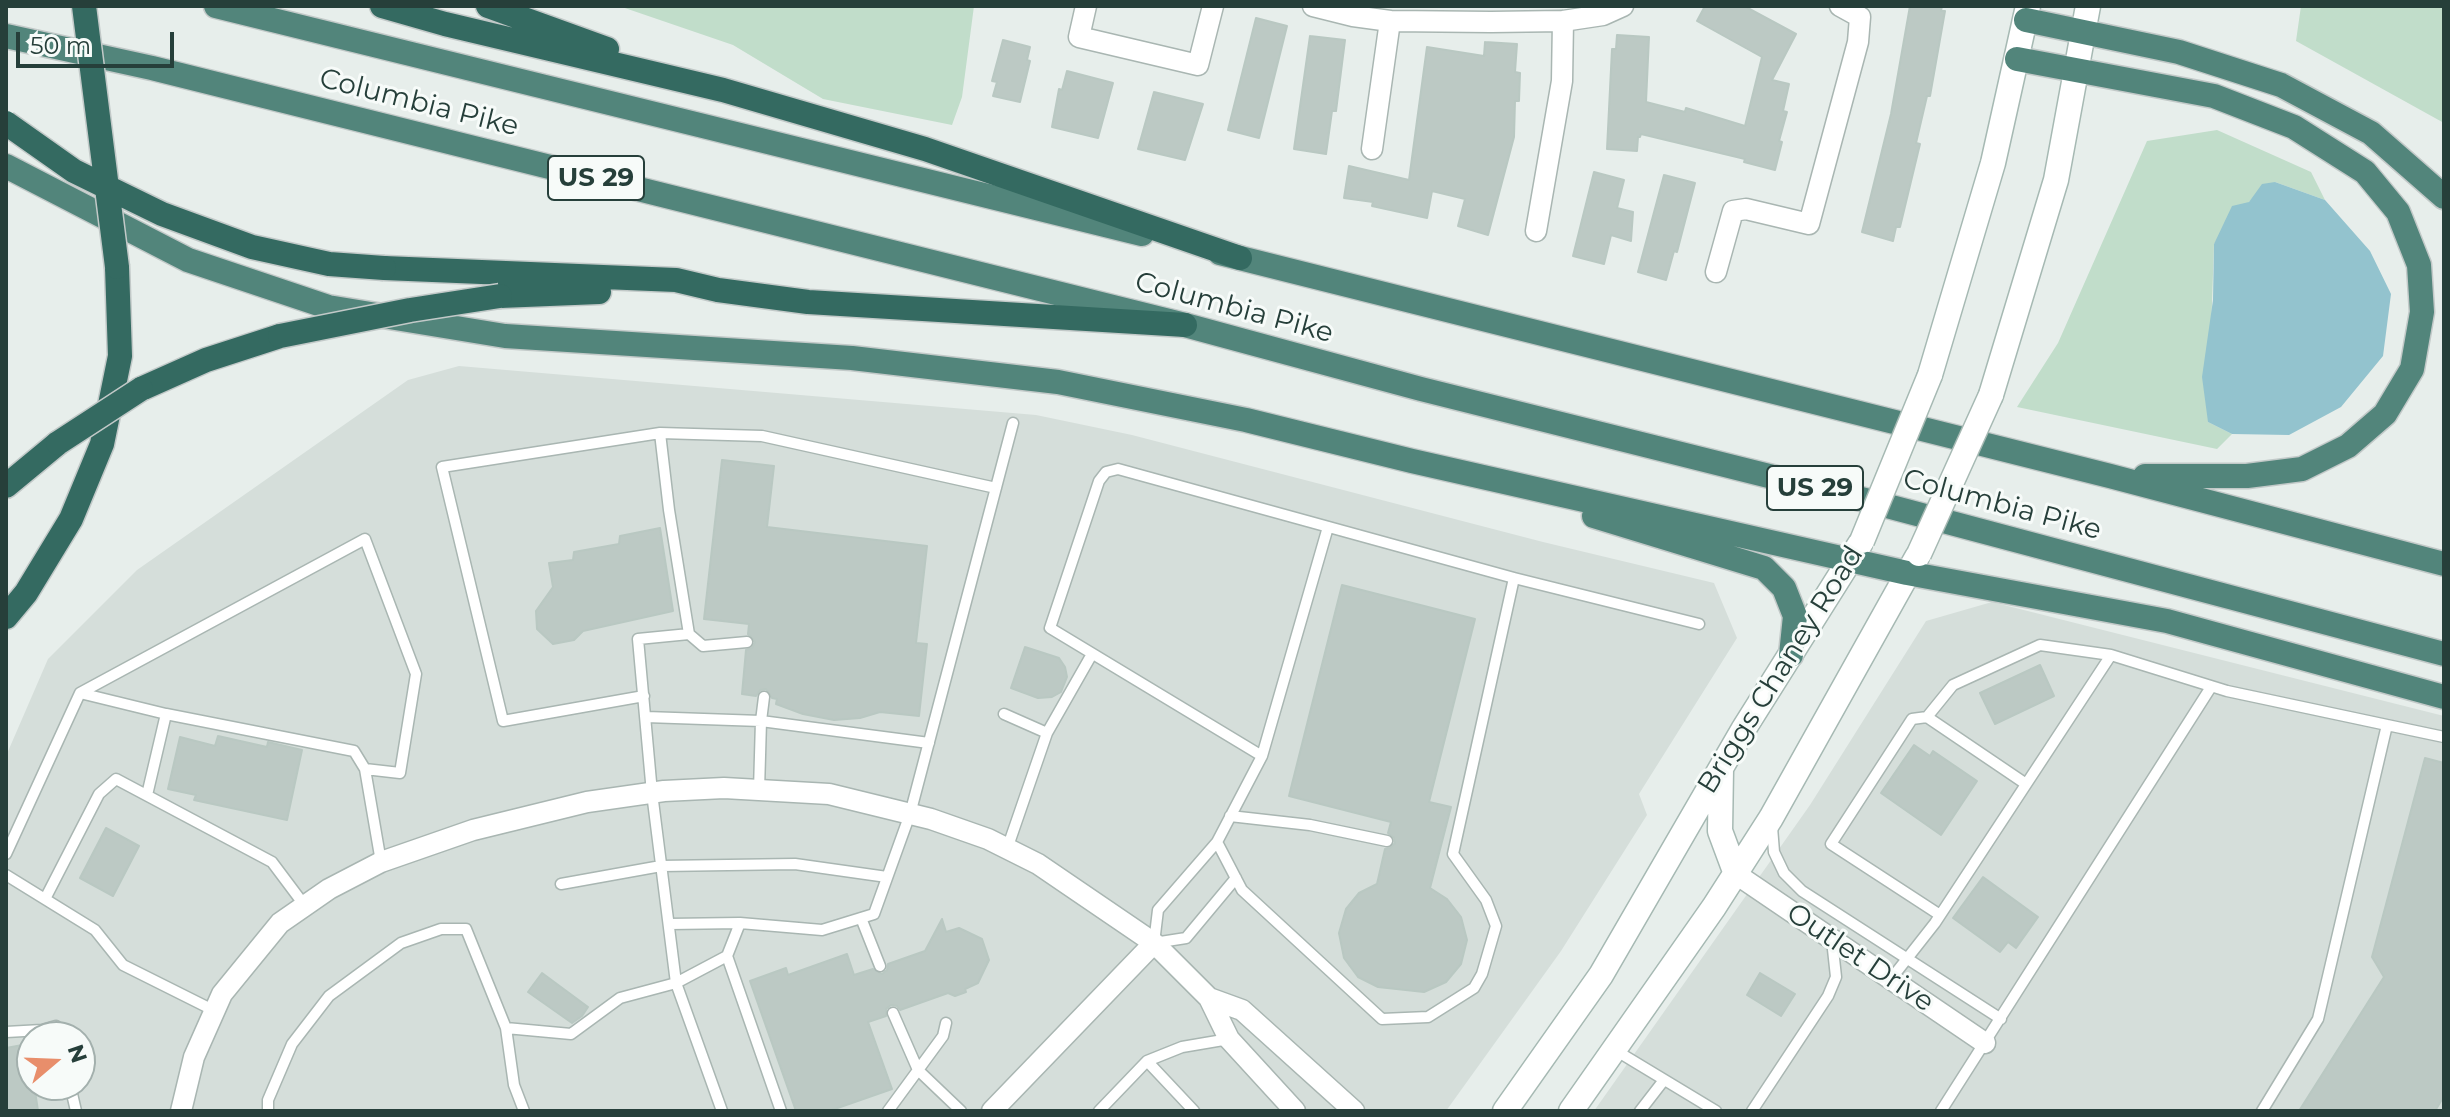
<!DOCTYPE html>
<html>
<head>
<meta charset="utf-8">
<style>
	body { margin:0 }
	#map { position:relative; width:2450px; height:1117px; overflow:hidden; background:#e7eeeb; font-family:Montserrat,sans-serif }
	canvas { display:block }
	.frame { position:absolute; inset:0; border:8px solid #263f3a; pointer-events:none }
	.north { position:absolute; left:16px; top:1021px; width:80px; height:80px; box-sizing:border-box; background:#f7fbf9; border:2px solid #a3b0ad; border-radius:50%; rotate:71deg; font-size:22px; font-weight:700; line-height:32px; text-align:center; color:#263f3a }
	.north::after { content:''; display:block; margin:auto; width:28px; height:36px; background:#e88e6b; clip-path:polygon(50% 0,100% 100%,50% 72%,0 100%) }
	.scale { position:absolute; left:16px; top:32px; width:158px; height:36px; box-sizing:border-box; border:4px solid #263f3a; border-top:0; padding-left:10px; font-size:24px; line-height:28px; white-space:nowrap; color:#263f3a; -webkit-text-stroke:6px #f7fbf9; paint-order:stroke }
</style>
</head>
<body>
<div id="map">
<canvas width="2450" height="1117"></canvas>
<div class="frame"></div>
<div class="north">N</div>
<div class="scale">50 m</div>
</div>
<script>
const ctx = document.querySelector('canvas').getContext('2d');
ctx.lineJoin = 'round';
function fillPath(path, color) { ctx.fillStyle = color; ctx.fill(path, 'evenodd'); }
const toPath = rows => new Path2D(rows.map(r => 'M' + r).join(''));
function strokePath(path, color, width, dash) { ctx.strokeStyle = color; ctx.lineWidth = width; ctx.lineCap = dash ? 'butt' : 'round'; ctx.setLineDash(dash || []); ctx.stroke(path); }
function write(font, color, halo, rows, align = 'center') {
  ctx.font = font + ' Montserrat,sans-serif'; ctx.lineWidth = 6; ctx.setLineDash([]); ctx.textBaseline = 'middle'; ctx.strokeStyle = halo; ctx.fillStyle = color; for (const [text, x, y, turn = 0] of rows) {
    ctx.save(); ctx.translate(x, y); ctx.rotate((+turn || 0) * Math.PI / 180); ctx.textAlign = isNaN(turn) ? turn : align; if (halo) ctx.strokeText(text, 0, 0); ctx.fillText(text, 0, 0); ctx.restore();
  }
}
const built = toPath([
	[459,366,1036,415,1132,435,1543,542,1714,583,1737,638,1639,794,1647,815,1561,951,1446,1111,6,1111,6,756,48,659,137,570,408,380],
	[32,1037,80,1037,80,1085,32,1085],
	[1992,602,2444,716,2444,1111,1594,1111,1810,805,1926,621]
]);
const green = toPath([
	[619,6,974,6,962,97,952,125,823,99,733,45],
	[2301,6,2444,6,2444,123,2296,41],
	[2217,130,2311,172,2325,200,2275,182,2249,202,2214,244,2208,422,2232,434,2217,449,2017,407,2058,343,2147,141]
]);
const water = toPath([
	[2275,182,2325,200,2370,251,2391,294,2383,356,2341,407,2289,435,2232,434,2208,422,2202,377,2213,300,2214,244,2232,206,2249,202,2262,184]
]);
const building = toPath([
	[1705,6,1744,6,1796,34,1772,80,1789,84,1783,111,1787,112,1779,141,1782,142,1775,170,1744,162,1745,159,1641,134,1640,137,1638,137,1637,151,1607,149,1612,49,1616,49,1617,35,1649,37,1646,102,1685,112,1686,108,1745,126,1762,57,1697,21,1705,6],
	[1910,6,1942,6,1941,11,1945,11,1930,96,1927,96,1916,143,1920,144,1900,227,1896,227,1893,241,1862,232,1891,114,1910,6],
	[1256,18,1287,26,1259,138,1228,130,1256,18],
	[1310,36,1345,40,1336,111,1332,111,1326,154,1294,149,1310,36],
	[1003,40,1030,47,1027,60,1030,61,1020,102,993,96,997,82,992,81,1003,40],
	[1485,42,1517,44,1515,72,1520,73,1519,101,1515,101,1514,137,1488,235,1458,226,1465,199,1432,191,1427,218,1372,206,1373,202,1344,198,1349,166,1409,180,1427,47,1484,56,1485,42],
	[1067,71,1113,83,1098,138,1052,127,1059,89,1062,90,1067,71],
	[1154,92,1203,104,1185,160,1138,149,1154,92],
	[1594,172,1624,180,1617,208,1633,212,1631,241,1611,235,1604,264,1573,256,1594,172],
	[1664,175,1695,183,1677,252,1674,251,1666,280,1638,272,1664,175],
	[722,460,774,466,767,527,927,546,916,643,927,644,919,716,880,712,860,718,834,720,803,714,776,704,777,699,772,698,766,689,760,690,756,696,742,694,746,650,752,648,755,642,748,634,749,624,704,619,722,460],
	[660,528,673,611,583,631,574,640,553,644,537,629,536,611,553,587,549,563,573,560,574,552,619,544,620,536,660,528],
	[1342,585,1475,619,1429,802,1451,807,1430,888,1447,899,1461,917,1467,940,1461,964,1446,982,1424,992,1378,987,1358,977,1344,958,1339,933,1346,909,1359,893,1377,884,1385,849,1390,848,1395,843,1394,838,1388,833,1391,822,1289,796,1342,585],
	[1025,647,1059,658,1065,667,1067,677,1061,692,1052,697,1038,698,1011,688,1025,647],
	[2040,665,2054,696,1995,724,1980,693,2040,665],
	[218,736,267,747,268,742,302,750,287,820,194,800,196,795,168,789,180,737,215,746,218,736],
	[1914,745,1930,756,1933,751,1977,781,1941,835,1881,793,1914,745],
	[2425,758,2444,763,2444,1096,2435,1111,2299,1111,2384,977,2372,957,2425,758],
	[106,828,139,846,113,896,80,878,106,828],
	[1983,877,2038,917,2016,948,2008,942,2000,952,1953,918,1983,877],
	[942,919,946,932,959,928,982,939,989,960,978,983,965,989,966,992,955,996,948,993,900,1010,897,1006,891,1005,886,1009,886,1016,868,1022,892,1089,829,1111,796,1111,750,981,786,968,788,975,847,954,854,975,873,969,882,974,887,970,888,964,925,951,942,919],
	[542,973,588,1007,582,1016,572,1023,528,992,542,973],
	[1760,973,1795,994,1781,1016,1747,995,1760,973],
	[28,1044,38,1111,6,1111,6,1048,28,1044]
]);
const service = toPath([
	[660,433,669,510,689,634,703,646,747,642],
	[689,634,638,639,652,793,676,983,722,1111],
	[80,693,166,714,147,795],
	[644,696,503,721,442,467,660,433,762,436,996,488],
	[764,697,761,721,929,743],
	[166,714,354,751,365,769],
	[1004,714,1047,733],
	[646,717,761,721,759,790],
	[1927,717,1953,685,2040,645,2111,655],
	[2387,725,2444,737],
	[1262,756,1050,628,1099,481,1106,472,1118,469,1514,578],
	[1230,816,1310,825,1387,841],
	[1772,827,1774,852,1784,873,1802,891,2001,1019],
	[1217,842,1242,890,1382,1019,1428,1017,1474,988,1482,974,1496,926,1486,900,1453,854,1514,578,1699,624],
	[1007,849,1047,733,1092,654],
	[6,854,80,693,365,539,416,674,400,773,365,769,381,862],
	[6,875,95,930,123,965,215,1011],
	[1236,878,1186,938,1154,943,1158,910,1217,842,1262,756,1328,527],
	[561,884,661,866,795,864,887,877],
	[45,899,99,794,116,779,272,862,305,906],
	[1940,915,1831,844,1912,719,1927,717,2026,784],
	[861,918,880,966],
	[669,924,740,923,822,930,874,914,910,814,1013,423],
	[727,956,740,923],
	[1891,979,1935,923,2111,655,2227,691,2387,725,2318,1019,2262,1111],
	[893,1013,918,1070,961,1111],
	[506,1028,571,1034,620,998,676,983,727,956,781,1111],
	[6,1032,42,1030,56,1026,59,1037],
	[1615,1050,1716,1111],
	[1147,1061,1194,1111],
	[70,1085,76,1111],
	[268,1111,268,1100,292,1044,329,996,401,943,441,929,466,929,506,1028,514,1085,524,1111],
	[888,1111,943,1036,946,1023],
	[1099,1111,1147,1061,1182,1047,1229,1039],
	[1640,1111,1664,1080],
	[1752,1111,1828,996,1836,977,1832,940],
	[1941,1111,2211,687]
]);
const minor = toPath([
	[1086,6,1079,37,1198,65,1213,6],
	[1313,6,1353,16,1390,21,1491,22,1563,21,1603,15,1623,6],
	[1372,149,1390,21],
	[1536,231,1562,81,1563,21],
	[1716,272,1733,211,1746,209,1809,224,1858,42,1860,17,1840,6],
	[1736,874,1985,1043],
	[1154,943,1209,998,1229,1039,1295,1111],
	[1209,998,1242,1010,1354,1111],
	[181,1111,194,1057,222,994,280,923,329,889,381,862,473,830,587,802,664,791,724,788,829,794,931,819,988,839,1038,864,1154,943,992,1111]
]);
const secondary = toPath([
	[1930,375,1993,163,2028,6],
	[1991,395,2056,180,2088,6],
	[1721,769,1720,831,1736,874],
	[1505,1111,1601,975,1743,730,1860,544],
	[1571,1111,1714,907,1771,818,1917,557]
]);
const trunk = toPath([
	[216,6,1142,234],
	[2026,20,2179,52,2281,85,2371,133,2444,197],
	[6,36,152,68,1185,325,1421,389,1861,499,2444,654],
	[2017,59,2214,96,2294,127,2365,172,2398,212,2419,265,2422,312,2412,369,2385,414,2348,446,2302,469,2247,476,2145,476],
	[6,166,188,260,328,307,505,336,852,358,1058,382,1246,420,1412,461,1907,573,2167,621,2444,697],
	[1220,253,2110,476,2444,564],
	[1594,516,1764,568,1784,588,1795,616,1791,655]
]);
const motorway = toPath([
	[382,6,445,24,723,90,925,149,1240,258],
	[488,6,607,49],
	[384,268,676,280,718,290,808,302,1185,325],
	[500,296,599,292],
	[141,389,206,360,280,336],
	[6,486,58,443],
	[6,617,26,593,71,519,102,444,120,356,117,267]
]);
const secondaryBridge = toPath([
	[1862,541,1930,375],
	[1919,554,1991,395]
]);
const motorwayBridge = toPath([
	[84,6,117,267],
	[6,123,74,171,162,214,252,247,329,264,384,268],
	[280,336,410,310,500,296],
	[58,443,141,389]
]);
const shields = [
	[596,178,96],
	[1815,488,96]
];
const shieldNames = [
	["US 29",596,178],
	["US 29",1815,488]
];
const streetNames = [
	["Columbia Pike",419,103,14],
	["Columbia Pike",1234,308,15],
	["Columbia Pike",2002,505,15],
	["Briggs Chaney Road",1781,670,-58],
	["Outlet Drive",1860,958,34]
];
fillPath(built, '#d5deda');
fillPath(green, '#c1ddca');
fillPath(water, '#93c3ce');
fillPath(building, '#bcc9c4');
strokePath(building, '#b9c8c2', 2);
strokePath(service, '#a9b6b2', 13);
strokePath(minor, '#a9b6b2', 23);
strokePath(secondary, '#a6b9b3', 27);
strokePath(trunk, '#c2c9c8', 27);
strokePath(motorway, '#c2c9c8', 27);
strokePath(service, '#fff', 10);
strokePath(minor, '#fff', 20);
strokePath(secondary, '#fff', 24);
strokePath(trunk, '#52857b', 24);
strokePath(motorway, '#346a61', 24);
strokePath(secondaryBridge, '#a6b9b3', 27, []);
strokePath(motorwayBridge, '#c2c9c8', 27, []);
strokePath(secondaryBridge, '#fff', 24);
strokePath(motorwayBridge, '#346a61', 24);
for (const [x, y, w] of shields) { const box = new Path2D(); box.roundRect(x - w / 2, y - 22, w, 44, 6); ctx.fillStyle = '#f7fbf9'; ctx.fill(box); strokePath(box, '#263f3a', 2); }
write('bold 26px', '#263f3a', null, shieldNames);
write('28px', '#263f3a', '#f7fbf9', streetNames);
</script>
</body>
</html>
